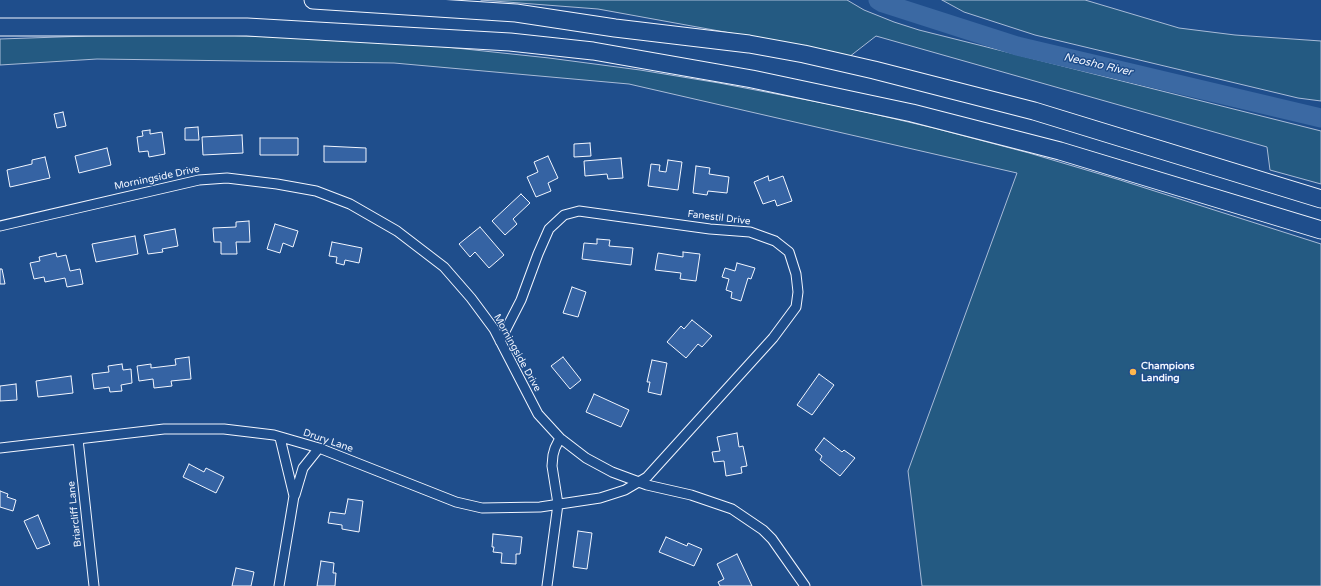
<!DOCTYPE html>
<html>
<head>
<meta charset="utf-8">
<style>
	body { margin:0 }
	canvas { display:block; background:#1f4e8c }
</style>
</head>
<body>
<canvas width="1321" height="586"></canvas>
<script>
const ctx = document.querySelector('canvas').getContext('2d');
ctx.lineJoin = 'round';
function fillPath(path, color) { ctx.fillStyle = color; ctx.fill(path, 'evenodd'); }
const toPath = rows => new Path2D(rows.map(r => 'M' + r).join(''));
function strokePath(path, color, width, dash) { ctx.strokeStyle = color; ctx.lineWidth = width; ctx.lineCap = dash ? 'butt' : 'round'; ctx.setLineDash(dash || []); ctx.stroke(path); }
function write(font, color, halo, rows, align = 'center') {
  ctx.font = font + ' "Varela Round",sans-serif'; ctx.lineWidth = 3; ctx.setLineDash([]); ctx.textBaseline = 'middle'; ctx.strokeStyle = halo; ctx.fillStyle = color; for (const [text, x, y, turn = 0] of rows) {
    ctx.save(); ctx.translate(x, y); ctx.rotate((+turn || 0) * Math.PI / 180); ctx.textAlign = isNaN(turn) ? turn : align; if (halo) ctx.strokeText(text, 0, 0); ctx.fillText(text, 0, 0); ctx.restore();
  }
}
const green = toPath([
	[481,0,847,0,864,10,894,22,919,30,1321,131,1321,184,1270,170,1267,147,876,36,849,57,791,44,598,9,481,0],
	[942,0,1085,0,1179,28,1235,35,1321,41,1321,101,1298,98,1035,35,964,12,942,0],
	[220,35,331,39,437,46,549,58,640,70,719,83,844,107,934,128,1029,153,1120,180,1321,244,1321,586,922,586,908,471,1017,173,629,84,394,63,97,59,0,65,0,39,88,36,220,35]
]);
const river = toPath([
	[878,0,883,3,1017,46,1321,118]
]);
const building = toPath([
	[63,112,66,126,57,128,54,114,63,112],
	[198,127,199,140,185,140,185,128,198,127],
	[150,130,150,134,162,132,165,154,149,157,148,151,139,152,137,137,143,136,142,131,150,130],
	[242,135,243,153,203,155,202,137,242,135],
	[260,138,298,138,298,155,260,155,260,138],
	[590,143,591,156,574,157,574,144,590,143],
	[324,146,366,148,366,162,324,162,324,146],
	[107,148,111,165,79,173,75,156,107,148],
	[548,156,558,178,548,183,551,191,536,197,527,177,538,172,534,162,548,156],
	[45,157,50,178,10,187,7,170,32,164,32,160,45,157],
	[621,158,623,178,608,179,607,174,585,176,584,161,621,158],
	[668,160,682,162,678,190,648,186,651,164,660,165,659,171,666,172,668,160],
	[696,166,710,168,709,174,729,177,727,193,708,191,707,195,693,193,696,166],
	[768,176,769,181,783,176,792,201,777,206,775,200,763,204,754,182,768,176],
	[521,194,530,203,513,219,517,224,505,235,492,221,521,194],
	[249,221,250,242,236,242,237,254,221,254,221,242,214,242,213,228,236,227,236,222,249,221],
	[275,224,298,231,293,247,283,243,280,253,267,249,275,224],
	[480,227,504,255,489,268,475,252,470,257,459,244,480,227],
	[175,229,178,246,162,249,163,252,148,254,144,235,175,229],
	[135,236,138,254,96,262,92,244,135,236],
	[597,239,610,240,609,246,633,248,631,265,582,259,584,243,597,244,597,239],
	[332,242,362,248,359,263,345,260,344,265,336,263,337,257,329,256,332,242],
	[683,252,700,254,696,281,680,279,681,273,655,270,658,253,683,257,683,252],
	[56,253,57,257,66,255,70,271,80,269,83,284,67,287,65,278,45,282,44,277,34,279,30,263,40,261,39,257,56,253],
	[737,263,755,268,751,279,748,278,741,301,731,298,732,292,726,290,729,279,722,277,725,268,735,271,737,263],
	[0,269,2,269,5,284,0,284,0,269],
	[572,287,586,292,578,317,563,313,572,287],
	[692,320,712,336,702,347,698,344,686,358,667,342,681,326,684,329,692,320],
	[189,357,191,379,171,381,172,386,154,388,153,379,139,381,137,366,151,364,151,368,176,365,175,359,189,357],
	[563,357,581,380,570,389,551,366,563,357],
	[652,360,667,363,661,395,648,392,650,382,647,382,652,360],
	[122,364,123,370,131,369,132,383,121,385,122,391,110,392,109,387,94,389,92,374,109,372,108,366,122,364],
	[819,374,834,385,812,415,797,405,819,374],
	[71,376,73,393,38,397,36,381,71,376],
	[16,384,17,400,0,401,0,386,16,384],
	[594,394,629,410,621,427,586,412,594,394],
	[737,433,739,447,743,446,747,466,741,467,742,473,726,476,724,461,714,462,712,452,720,451,717,437,737,433],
	[824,438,842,452,844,450,855,458,840,476,820,460,822,456,815,450,824,438],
	[189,464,204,472,206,468,224,477,216,493,183,477,189,464],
	[0,491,8,494,7,497,16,500,13,511,0,507,0,491],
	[348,499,363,501,359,532,342,529,342,525,328,523,330,512,345,514,348,499],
	[38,515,50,544,37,549,24,521,38,515],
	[578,531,592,533,587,569,573,567,578,531],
	[493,534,522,537,520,554,516,554,516,564,501,563,502,553,493,552,494,547,492,547,493,534],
	[666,537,687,546,688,543,702,549,694,566,659,552,666,537],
	[737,554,752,586,720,586,718,582,724,579,717,564,737,554],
	[321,561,334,563,333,573,336,573,335,586,317,586,321,561],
	[236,568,254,572,251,586,232,586,236,568]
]);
const street = toPath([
	[0,226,199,180,227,178,277,184,316,191,350,204,397,231,444,267,471,298,494,329,538,414,560,438,586,458,612,472,647,485,691,495,732,509,763,530,772,539,805,586],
	[78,439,94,586],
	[0,448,164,429,224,429,274,435,319,448,456,502,482,508,540,507,600,498,625,490,647,477,773,338,796,307,798,292,796,274,789,252,775,241,750,232,710,229,579,211,564,215,549,229,538,254,521,300,500,341],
	[295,495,303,468,319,448],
	[279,586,294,496,280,438],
	[547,586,558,504,552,466,553,455,555,448,560,438]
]);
const highway = toPath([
	[313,0,516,13,615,28,749,44,804,54,874,70,1034,111,1321,199],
	[0,27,247,27,510,42,593,51,752,79,912,113,1060,151,1321,230]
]);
const markers = [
	[1133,372,4,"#ffb74d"]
];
const streetNames = [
	["Morningside Drive",157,178,-12],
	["Fanestil Drive",719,218,7],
	["Morningside Drive",517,353,61],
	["Drury Lane",328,441,19],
	["Briarcliff Lane",75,514,-96]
];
const poiNames = [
	["Champions",1141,366],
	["Landing",1141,378]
];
const waterNames = [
	["Neosho River",1098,65,13]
];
fillPath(green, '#245a82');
strokePath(green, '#a8bbd7', 1);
strokePath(river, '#3b69a3', 19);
fillPath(building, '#3563a3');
strokePath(building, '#f2f6ff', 1);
strokePath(street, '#f2f6ff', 11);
strokePath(highway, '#f2f6ff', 19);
strokePath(street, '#1f4e8c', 9);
strokePath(highway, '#1f4e8c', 17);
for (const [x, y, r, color] of markers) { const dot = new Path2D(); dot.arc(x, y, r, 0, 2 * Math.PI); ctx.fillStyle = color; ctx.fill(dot); strokePath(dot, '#1f4e8c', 1.5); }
write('10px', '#f2f6ff', '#1f4e8c', streetNames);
write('bold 10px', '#f2f6ff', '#1f4e8c', poiNames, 'left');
write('italic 11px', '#f2f6ff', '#1f4e8c', waterNames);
</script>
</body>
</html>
